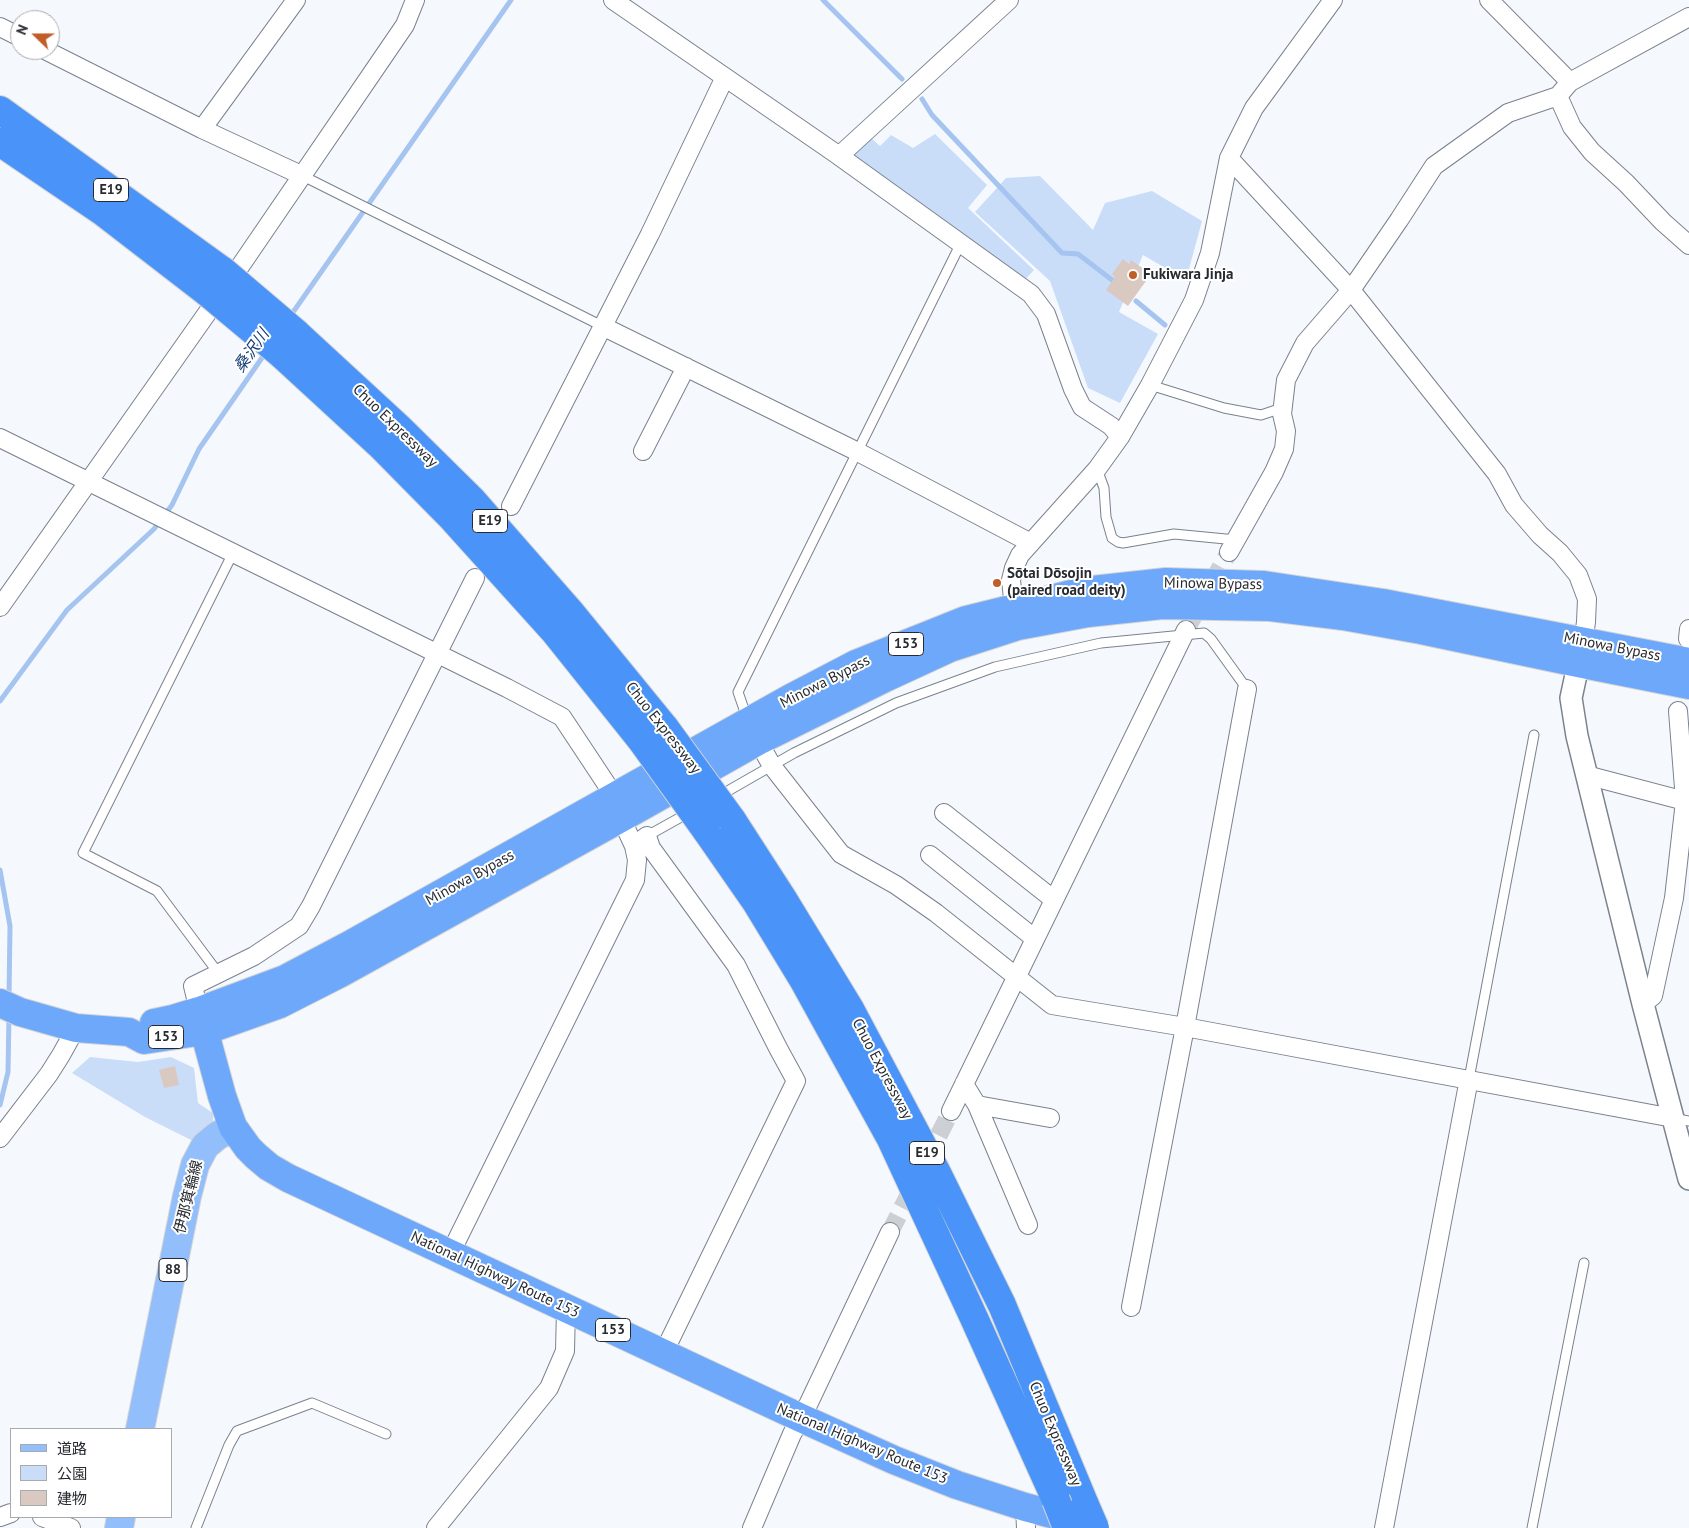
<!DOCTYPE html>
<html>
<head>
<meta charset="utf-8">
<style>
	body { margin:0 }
	#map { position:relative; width:1689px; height:1528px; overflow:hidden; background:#f5f9fe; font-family:"PT Sans","Noto Sans JP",sans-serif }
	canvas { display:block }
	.legend { position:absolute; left:10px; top:1428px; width:162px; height:90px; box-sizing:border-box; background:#fff; border:1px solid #a9aaac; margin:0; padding:6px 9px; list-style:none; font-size:15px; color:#272a2f }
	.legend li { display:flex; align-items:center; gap:10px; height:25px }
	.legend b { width:25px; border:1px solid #a9aaac }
	.north { position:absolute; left:10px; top:10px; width:50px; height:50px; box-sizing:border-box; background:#fff; border:1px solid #a9aaac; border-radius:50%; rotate:292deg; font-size:14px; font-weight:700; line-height:20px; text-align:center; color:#272a2f }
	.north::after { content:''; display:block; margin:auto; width:18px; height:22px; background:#c25d29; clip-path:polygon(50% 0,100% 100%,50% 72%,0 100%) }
</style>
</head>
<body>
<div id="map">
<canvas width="1689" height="1528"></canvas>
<ul class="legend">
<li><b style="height:6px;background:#92befb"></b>道路</li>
<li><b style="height:14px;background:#c9ddf9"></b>公園</li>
<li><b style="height:14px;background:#d9c9c1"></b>建物</li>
</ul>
<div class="north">N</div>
</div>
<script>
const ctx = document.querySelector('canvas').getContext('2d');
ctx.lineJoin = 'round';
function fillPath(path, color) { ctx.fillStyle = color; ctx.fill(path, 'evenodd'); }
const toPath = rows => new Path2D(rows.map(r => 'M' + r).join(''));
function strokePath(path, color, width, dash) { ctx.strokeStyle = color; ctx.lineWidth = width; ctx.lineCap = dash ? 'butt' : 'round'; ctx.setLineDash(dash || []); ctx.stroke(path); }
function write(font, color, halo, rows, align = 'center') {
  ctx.font = font + ' "PT Sans","Noto Sans JP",sans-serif'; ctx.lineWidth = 4; ctx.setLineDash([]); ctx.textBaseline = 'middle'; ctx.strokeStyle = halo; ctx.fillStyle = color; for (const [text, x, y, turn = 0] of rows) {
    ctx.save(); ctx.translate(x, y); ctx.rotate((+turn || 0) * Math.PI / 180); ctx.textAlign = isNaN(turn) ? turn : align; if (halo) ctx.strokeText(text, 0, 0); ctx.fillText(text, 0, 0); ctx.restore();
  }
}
const green = toPath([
	[935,134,987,185,968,208,1034,270,1022,283,848,157,870,137,880,146,891,135,913,148],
	[1040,176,1093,230,1105,203,1152,191,1202,221,1186,280,1143,255,1119,312,1158,334,1120,403,1088,388,1050,281,975,212,1006,178],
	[90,1057,138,1062,171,1057,194,1068,198,1103,213,1113,213,1124,195,1142,145,1117,72,1073]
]);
const stream = toPath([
	[823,0,902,79],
	[922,99,932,115,1062,253,1078,254,1116,283],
	[1136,301,1165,325],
	[289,318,511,0],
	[0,701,67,610,154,529,172,505,199,449,266,352],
	[0,870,10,926,9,998],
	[0,1105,8,1072,9,1016]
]);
const building = toPath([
	[1123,259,1129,264,1131,260,1151,274,1128,306,1106,290,1115,277,1112,274],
	[175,1066,179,1085,164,1088,159,1070]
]);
const minorTunnel = toPath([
	[1186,630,1229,552],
	[890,1232,951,1111]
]);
const service = toPath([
	[301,175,602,326],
	[1150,385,1224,408,1261,415,1282,408],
	[1097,469,1104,488,1106,517,1112,538,1118,542,1123,543,1174,534,1236,540],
	[747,718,738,692,960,245],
	[719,796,794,753,896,703,995,667,1101,643,1204,633,1211,639,1247,689],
	[647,836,690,812],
	[219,974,157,891,83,853,233,553],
	[1469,1079,1534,735],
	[1673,1118,1689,1121],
	[196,1528,229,1445,237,1431,312,1403,386,1434],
	[1532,1528,1584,1263]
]);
const minor = toPath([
	[613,0,835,153,1031,294,1046,314,1073,389,1082,407,1111,426,1120,437],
	[1489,0,1570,82],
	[0,27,20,37],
	[45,50,202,129,301,175],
	[1558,96,1572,127,1592,152,1626,183,1663,222,1689,245],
	[202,129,296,0],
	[839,156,1009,0],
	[1229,158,1351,290,1497,474,1514,505,1540,535,1560,553,1578,575,1587,599,1586,622,1583,642],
	[602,326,856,451,1031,543],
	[0,438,507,688,562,717,615,797],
	[643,451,686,367],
	[511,506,650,234,725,77],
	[1229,552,1274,472,1284,449,1286,431,1282,414,1286,380,1305,343,1351,290,1399,220,1434,166,1508,113,1558,96,1570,82,1689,17],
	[0,607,241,265,405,25,415,0],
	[1014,608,1011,580,1014,568,1020,555,1097,469,1120,437,1150,385,1194,300,1210,253,1229,158,1254,108,1333,0],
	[1688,639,1689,629],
	[758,741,772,766,841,854,896,885,936,913,1052,1005,1185,1027,1673,1118],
	[1586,775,1689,802],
	[944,813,1053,899],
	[621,818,634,846,647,836,651,848,736,965,778,1048,796,1081,663,1354],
	[930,855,1034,938],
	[1643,1004,1653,996,1674,898,1685,801,1678,711],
	[199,1011,193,986,254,956,299,926,311,906,475,578],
	[964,1084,977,1105,1028,1225],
	[977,1105,1050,1118],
	[951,1111,1186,630],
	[0,1138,49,1074,61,1055,76,1028],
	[450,1254,635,880,637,860,634,846],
	[1131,1307,1185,1027,1247,689],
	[1025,1507,1026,1528],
	[0,1517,11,1513],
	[42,1517,71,1528],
	[436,1528,549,1388,565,1351,566,1308],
	[752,1528,792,1434,806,1409,890,1232],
	[1384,1528,1469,1079]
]);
const tertiary = toPath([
	[1582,647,1571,698,1577,736,1643,1004,1689,1179]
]);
const primary = toPath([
	[140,1429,187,1196,195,1165,205,1146,217,1136,233,1127],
	[119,1528,121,1517]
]);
const trunk = toPath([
	[0,1003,20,1012,76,1028,129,1032,144,1040,204,1031,280,1004,339,974,621,818,758,741,885,678,950,648,1018,626,1088,613,1162,605,1270,607,1343,616,1421,630,1578,663,1689,685],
	[200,1015,222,1096,233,1127,248,1148,256,1156,269,1167,288,1178,801,1418,894,1460,957,1485,1025,1507,1082,1522],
	[154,1023,173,1019,199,1011,285,979,353,943,789,699,856,664,966,620,1083,591,1166,582,1264,585,1383,603,1689,662]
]);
const motorway = toPath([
	[0,110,223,271],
	[0,142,103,212,208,293],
	[296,333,398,427,472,500,572,614,665,728],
	[281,354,381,446,453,519,554,631,642,741],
	[732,820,783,899,850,1009,936,1171,1002,1305,1085,1505],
	[706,830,756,902,804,981,891,1139,974,1318,1056,1500]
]);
const motorwayBridge = toPath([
	[223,271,296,333],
	[208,293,281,354],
	[665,728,732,820],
	[642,741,706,830],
	[1056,1500,1067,1528],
	[1085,1505,1095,1528]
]);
const markers = [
	[1133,275,5,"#c25d29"],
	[997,583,5,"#c25d29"]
];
const shields = [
	[111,190,35],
	[490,521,35],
	[906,644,35],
	[166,1037,35],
	[927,1153,35],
	[173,1270,28],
	[613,1330,35]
];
const shieldNames = [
	["E19",111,190],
	["E19",490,521],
	["153",906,644],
	["153",166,1037],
	["E19",927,1153],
	["88",173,1270],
	["153",613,1330]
];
const poiNames = [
	["Fukiwara Jinja",1143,275],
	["Sōtai Dōsojin",1007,574],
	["(paired road deity)",1007,591]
];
const streetNames = [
	["Chuo Expressway",395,426,44],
	["Minowa Bypass",1213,584,1],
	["Minowa Bypass",1612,647,11],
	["Minowa Bypass",825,682,-27],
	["Chuo Expressway",663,728,52],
	["Minowa Bypass",470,878,-29],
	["Chuo Expressway",882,1069,62],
	["伊那箕輪線",189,1197,-76],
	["National Highway Route 153",495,1275,25],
	["Chuo Expressway",1055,1434,67],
	["National Highway Route 153",862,1444,23]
];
const waterNames = [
	["桑沢川",252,351,-55]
];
fillPath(green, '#c9ddf9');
strokePath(stream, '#a5c4ef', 5);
fillPath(building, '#d9c9c1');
strokePath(minorTunnel, '#ccd0d5', 18, [18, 9]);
strokePath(service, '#7a828e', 11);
strokePath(minor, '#7a828e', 20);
strokePath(tertiary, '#7a828e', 24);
strokePath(primary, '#d4d4d5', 30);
strokePath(trunk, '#d4d4d5', 30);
strokePath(motorway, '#d4d4d5', 30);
strokePath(service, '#fff', 9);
strokePath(minor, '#fff', 18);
strokePath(tertiary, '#fff', 21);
strokePath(primary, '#92befb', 28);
strokePath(trunk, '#6ea8fa', 28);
strokePath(motorway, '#4a93f8', 28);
strokePath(motorwayBridge, '#d4d4d5', 30, []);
strokePath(motorwayBridge, '#4a93f8', 28);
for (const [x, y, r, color] of markers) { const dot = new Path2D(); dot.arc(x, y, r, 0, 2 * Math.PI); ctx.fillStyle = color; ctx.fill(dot); strokePath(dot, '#fff', 2); }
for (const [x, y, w] of shields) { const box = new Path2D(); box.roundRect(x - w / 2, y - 11.5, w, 23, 4); ctx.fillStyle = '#fff'; ctx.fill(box); strokePath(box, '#272a2f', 1); }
write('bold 14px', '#272a2f', null, shieldNames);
write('bold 15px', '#272a2f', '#fff', poiNames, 'left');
write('15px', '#272a2f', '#fff', streetNames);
write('italic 16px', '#193f74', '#fff', waterNames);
</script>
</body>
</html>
